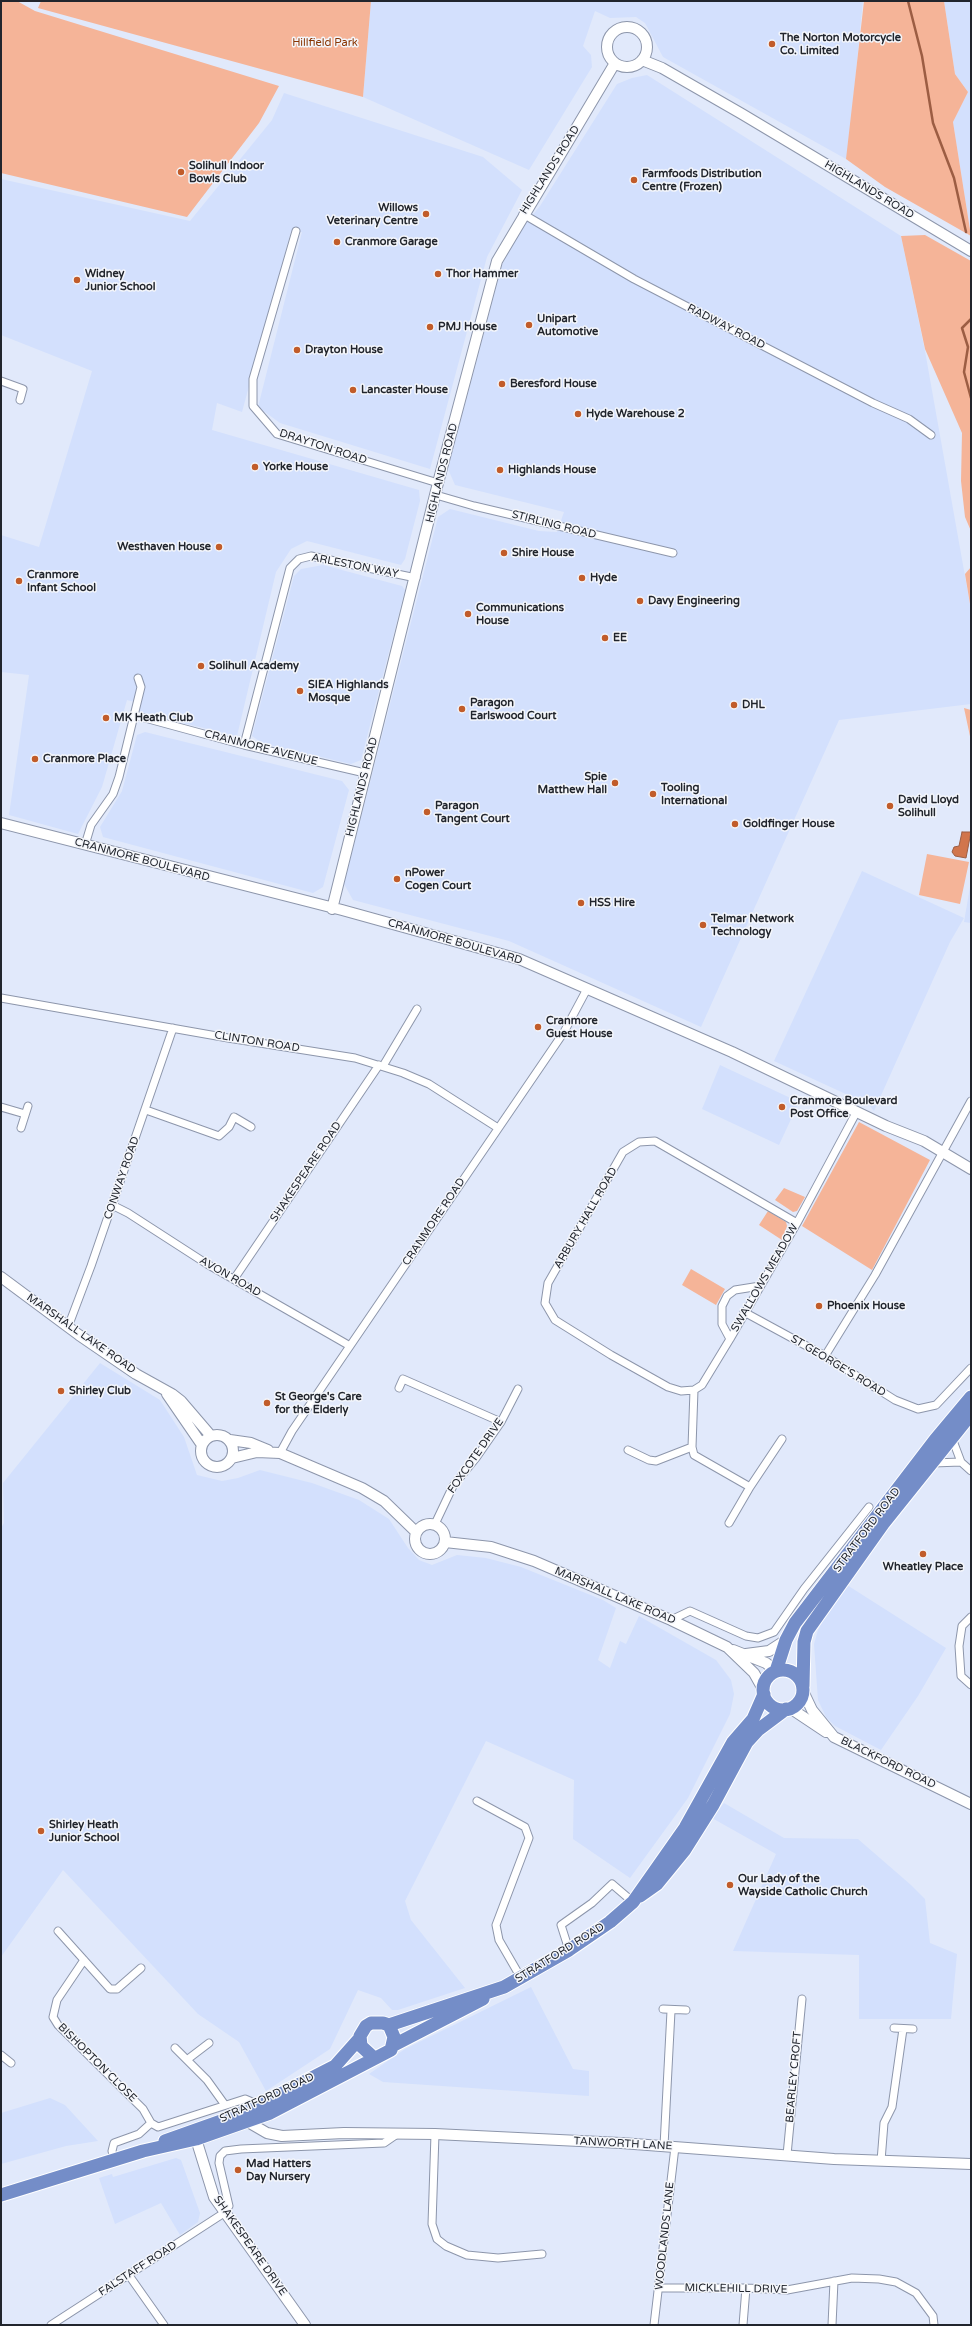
<!DOCTYPE html>
<html>
<head>
<meta charset="utf-8">
<style>
	body { margin:0 }
	#map { position:relative; width:972px; height:2326px; overflow:hidden; background:#e1e9fb; font-family:"Varela Round",sans-serif }
	canvas { display:block }
	.frame { position:absolute; inset:0; border:2px solid #21252d; pointer-events:none }
</style>
</head>
<body>
<div id="map">
<canvas width="972" height="2326"></canvas>
<div class="frame"></div>
</div>
<script>
const ctx = document.querySelector('canvas').getContext('2d');
ctx.lineJoin = 'round';
function fillPath(path, color) { ctx.fillStyle = color; ctx.fill(path, 'evenodd'); }
const toPath = rows => new Path2D(rows.map(r => 'M' + r).join(''));
function strokePath(path, color, width, dash) { ctx.strokeStyle = color; ctx.lineWidth = width; ctx.lineCap = dash ? 'butt' : 'round'; ctx.setLineDash(dash || []); ctx.stroke(path); }
function write(font, color, halo, rows, align = 'center') {
  ctx.font = font + ' "Varela Round",sans-serif'; ctx.lineWidth = 3; ctx.setLineDash([]); ctx.textBaseline = 'middle'; ctx.strokeStyle = halo; ctx.fillStyle = color; for (const [text, x, y, turn = 0] of rows) {
    ctx.save(); ctx.translate(x, y); ctx.rotate((+turn || 0) * Math.PI / 180); ctx.textAlign = isNaN(turn) ? turn : align; if (halo) ctx.strokeText(text, 0, 0); ctx.fillText(text, 0, 0); ctx.restore();
  }
}
const built = toPath([
	[371,1,863,1,848,153,846,159,663,57,645,23,636,17,610,18,595,11,583,46,591,55,592,67,529,170,363,97],
	[944,1,971,1,971,236,953,122,968,92,955,74],
	[647,75,901,236,925,351,971,610,971,704,839,720,701,1027,509,941,353,900,344,884,438,517,450,509,539,531,557,532,564,512,455,485,448,469,502,265,521,229,540,206,617,84,632,78],
	[284,93,483,157,522,190,487,257,430,469,280,423,258,407,302,232,291,231,242,412,217,403,212,430,419,490,420,501,405,559,401,565,307,541,291,549,276,572,237,736,137,712,139,703,127,700,102,787,78,834,9,815,29,675,1,672,1,535,39,547,92,371,1,335,1,179,190,221,272,120],
	[323,565,402,586,405,590,361,760,351,764,262,743,252,736,294,576,301,569],
	[145,732,342,781,349,790,323,887,313,893,103,837,100,827,122,791,137,735],
	[862,871,964,918,950,942,874,1111,870,1106,863,1102,774,1061],
	[971,881,971,923,964,922],
	[720,1065,799,1102,779,1145,702,1109],
	[100,1363,160,1400,184,1437,197,1475,222,1481,238,1478,260,1470,312,1483,359,1500,389,1519,408,1548,419,1560,432,1565,457,1555,486,1558,521,1567,603,1600,616,1608,598,1660,610,1668,620,1641,626,1644,639,1616,716,1660,731,1680,734,1694,730,1714,688,1798,630,1878,573,1839,574,1780,486,1741,405,1901,411,1920,465,1988,398,2010,392,2010,381,1998,358,1990,330,2049,266,2091,239,2042,198,2014,63,1870,1,1957,1,1528,4,1523,3,1483],
	[847,1585,946,1648,918,1696,881,1750,835,1726,826,1717,818,1700,814,1644,818,1630,831,1605],
	[724,1803,784,1838,858,1839,911,1885,925,1899,930,1943,957,1954,951,2019,859,2019,859,1955,733,1951,776,1854,712,1818],
	[531,1987,573,2069,589,2071,589,2096,383,2082,369,2074,405,2049],
	[50,2098,65,2105,98,2141,66,2146,1,2164,1,2113],
	[176,2158,181,2160,200,2213,198,2222,180,2235,161,2203,115,2224,99,2178,112,2174,113,2177]
]);
const green = toPath([
	[1,1,17,1,35,11,279,86,259,123,187,217,1,173],
	[41,1,371,1,363,97,38,8],
	[864,1,944,1,955,74,968,92,953,122,971,236,885,187,846,159],
	[925,235,971,261,971,531,965,517,961,481,962,433,925,349,901,236],
	[971,567,971,610,965,574],
	[964,708,971,710,971,741],
	[927,854,969,862,960,904,919,895],
	[859,1122,930,1160,872,1270,802,1226],
	[784,1188,805,1197,797,1211,793,1212,775,1200],
	[768,1211,786,1222,787,1226,782,1240,759,1225],
	[691,1269,725,1289,716,1305,682,1285]
]);
const water = toPath([
	[962,832,971,832,966,858,955,856,952,852,954,847,959,846,962,832]
]);
const stream = toPath([
	[908,1,922,56,933,123,954,178,966,232],
	[971,319,962,328,968,347,964,372,971,398]
]);
const street = toPath([
	[523,214,634,279,873,403,909,419,931,435],
	[296,231,253,379,253,406,277,434,438,483],
	[1,381,23,389,20,400],
	[436,495,474,506,673,553],
	[134,715,244,745,365,773],
	[244,745,290,568,299,559,311,556,416,578],
	[85,845,91,825,113,794,119,777,141,687,138,678],
	[1,998,228,1038,355,1058,403,1073,429,1084,498,1128],
	[383,1066,417,1009],
	[1,1107,25,1114],
	[146,1110,219,1136,229,1127,234,1117,251,1127],
	[21,1128,28,1106],
	[112,1205,128,1213,207,1264,350,1346],
	[234,1279,379,1065],
	[744,1312,825,1356,895,1400,918,1409,936,1405,971,1368],
	[68,1327,91,1266,173,1028],
	[730,1339,722,1324,722,1306,727,1296,735,1290,760,1286],
	[825,1356,875,1275,971,1101],
	[399,1388,403,1379,501,1422],
	[694,1390,681,1391,668,1387,611,1355,555,1320,545,1303,548,1283,623,1152,639,1142,655,1141,797,1223],
	[952,1438,961,1462,971,1471],
	[628,1450,649,1460,656,1461,692,1447],
	[280,1453,292,1431,564,1032,587,989],
	[933,1463,961,1462],
	[750,1487,782,1439],
	[729,1523,750,1487,694,1455,692,1447,694,1390,702,1385,730,1339,797,1223,857,1111],
	[435,1524,453,1486,476,1458,501,1422,518,1389],
	[971,1617,962,1626,959,1646,961,1676,971,1685],
	[671,1620,690,1611,746,1636,758,1638,774,1632,804,1589,869,1507],
	[477,1801,525,1827,529,1838,496,1925,499,1940,521,1978],
	[58,1931,110,1989,117,1989,141,1968],
	[569,1950,561,1925,592,1903,612,1884,633,1902],
	[84,1960,57,2000,53,2017,58,2025,143,2109,151,2123],
	[663,2009,686,2010],
	[894,2028,913,2029],
	[175,2048,207,2080,225,2105],
	[1,2055,11,2063],
	[188,2059,209,2043],
	[435,2134,432,2224,437,2239,446,2246,467,2255,498,2258,542,2254],
	[664,2146,671,2011],
	[787,2155,802,1999],
	[114,2159,112,2151,114,2143,139,2134,151,2123,158,2127,245,2099,259,2105],
	[881,2161,884,2123,892,2107,903,2029],
	[128,2274,164,2325],
	[659,2288,746,2288,787,2290,852,2278,879,2279,896,2282,916,2293,933,2316,934,2325],
	[51,2325,224,2213,229,2206,219,2163,220,2156,225,2151,241,2149,384,2143,397,2134],
	[654,2325,675,2147],
	[743,2325,746,2288],
	[832,2325,834,2281]
]);
const secondary = toPath([
	'607 47a20 20 0 1 1 40 0a20 20 0 1 1-40 0Z',
	[642,60,662,68,742,114,971,251],
	[1,823,342,910,519,959,732,1052,886,1126,924,1141,971,1169],
	[332,909,438,483,497,261,615,63],
	[1,1277,79,1335,136,1374,172,1394,181,1401,211,1436],
	[167,1394,202,1445],
	'201 1451a16 16 0 1 1 32 0a16 16 0 1 1-32 0Z',
	[230,1440,251,1443,268,1450],
	[232,1458,257,1452,280,1453,362,1488,384,1501,416,1532],
	'415 1539a15 15 0 1 1 30 0a15 15 0 1 1-30 0Z',
	[445,1542,491,1547,534,1561,671,1620,727,1647,754,1673,763,1689],
	[733,1650,766,1663,776,1671],
	[746,1654,769,1651,786,1640],
	[803,1691,812,1710,834,1737,971,1804],
	[790,1708,826,1732],
	[248,2122,267,2133,282,2136,344,2133,435,2134,621,2143,834,2159,971,2164],
	[196,2139,214,2197,305,2325]
]);
const highway = toPath([
	'763 1690a20 20 0 1 1 40 0a20 20 0 1 1-40 0Z',
	[776,1671,786,1640,795,1623,935,1440,971,1397],
	[803,1686,804,1642,807,1631,883,1524,971,1414],
	[640,1896,657,1884,684,1851,713,1805,747,1742,758,1730,786,1709],
	[389,2025,504,1987,569,1950,610,1922,633,1902,685,1828,733,1742,753,1719,764,1694],
	[394,2045,483,1999],
	[165,2141,227,2119,259,2105,335,2066,359,2039],
	[1,2195,143,2151,196,2139,270,2113,391,2050,394,2037,389,2025,383,2023,371,2023,366,2026,360,2036,361,2046,373,2057]
]);
const markers = [
	[772,44,4,"#c15c2a"],
	[181,172,4,"#c15c2a"],
	[634,180,4,"#c15c2a"],
	[426,214,4,"#c15c2a"],
	[337,242,4,"#c15c2a"],
	[438,274,4,"#c15c2a"],
	[77,280,4,"#c15c2a"],
	[529,325,4,"#c15c2a"],
	[430,327,4,"#c15c2a"],
	[297,350,4,"#c15c2a"],
	[502,384,4,"#c15c2a"],
	[353,390,4,"#c15c2a"],
	[578,414,4,"#c15c2a"],
	[255,467,4,"#c15c2a"],
	[500,470,4,"#c15c2a"],
	[219,547,4,"#c15c2a"],
	[504,553,4,"#c15c2a"],
	[582,578,4,"#c15c2a"],
	[19,581,4,"#c15c2a"],
	[640,601,4,"#c15c2a"],
	[468,614,4,"#c15c2a"],
	[605,638,4,"#c15c2a"],
	[201,666,4,"#c15c2a"],
	[300,691,4,"#c15c2a"],
	[734,705,4,"#c15c2a"],
	[462,709,4,"#c15c2a"],
	[106,718,4,"#c15c2a"],
	[35,759,4,"#c15c2a"],
	[615,783,4,"#c15c2a"],
	[653,794,4,"#c15c2a"],
	[890,806,4,"#c15c2a"],
	[427,812,4,"#c15c2a"],
	[735,824,4,"#c15c2a"],
	[397,879,4,"#c15c2a"],
	[581,903,4,"#c15c2a"],
	[703,925,4,"#c15c2a"],
	[538,1027,4,"#c15c2a"],
	[782,1107,4,"#c15c2a"],
	[819,1306,4,"#c15c2a"],
	[61,1391,4,"#c15c2a"],
	[267,1403,4,"#c15c2a"],
	[923,1554,4,"#c15c2a"],
	[41,1831,4,"#c15c2a"],
	[730,1885,4,"#c15c2a"],
	[238,2170,4,"#c15c2a"]
];
const poiNames = [
	["The Norton Motorcycle",780,38],
	["Co. Limited",780,51],
	["Solihull Indoor",189,166],
	["Bowls Club",189,179],
	["Farmfoods Distribution",642,174],
	["Centre (Frozen)",642,187],
	["Willows",418,208,"right"],
	["Veterinary Centre",418,221,"right"],
	["Cranmore Garage",345,242],
	["Widney",85,274],
	["Junior School",85,287],
	["Thor Hammer",446,274],
	["Unipart",537,319],
	["Automotive",537,332],
	["PMJ House",438,327],
	["Drayton House",305,350],
	["Beresford House",510,384],
	["Lancaster House",361,390],
	["Hyde Warehouse 2",586,414],
	["Yorke House",263,467],
	["Highlands House",508,470],
	["Westhaven House",211,547,"right"],
	["Shire House",512,553],
	["Cranmore",27,575],
	["Infant School",27,588],
	["Hyde",590,578],
	["Davy Engineering",648,601],
	["Communications",476,608],
	["House",476,621],
	["EE",613,638],
	["Solihull Academy",209,666],
	["SIEA Highlands",308,685],
	["Mosque",308,698],
	["Paragon",470,703],
	["Earlswood Court",470,716],
	["DHL",742,705],
	["MK Heath Club",114,718],
	["Cranmore Place",43,759],
	["Spie",607,777,"right"],
	["Matthew Hall",607,790,"right"],
	["Tooling",661,788],
	["International",661,801],
	["David Lloyd",898,800],
	["Solihull",898,813],
	["Paragon",435,806],
	["Tangent Court",435,819],
	["Goldfinger House",743,824],
	["nPower",405,873],
	["Cogen Court",405,886],
	["HSS Hire",589,903],
	["Telmar Network",711,919],
	["Technology",711,932],
	["Cranmore",546,1021],
	["Guest House",546,1034],
	["Cranmore Boulevard",790,1101],
	["Post Office",790,1114],
	["Phoenix House",827,1306],
	["Shirley Club",69,1391],
	["St George's Care",275,1397],
	["for the Elderly",275,1410],
	["Wheatley Place",923,1567,"center"],
	["Shirley Heath",49,1825],
	["Junior School",49,1838],
	["Our Lady of the",738,1879],
	["Wayside Catholic Church",738,1892],
	["Mad Hatters",246,2164],
	["Day Nursery",246,2177]
];
const parkNames = [
	["Hillfield Park",325,43]
];
const streetNames = [
	["HIGHLANDS ROAD",550,170,-58],
	["HIGHLANDS ROAD",869,190,31],
	["RADWAY ROAD",726,327,27],
	["DRAYTON ROAD",323,447,18],
	["HIGHLANDS ROAD",442,473,-76],
	["STIRLING ROAD",554,525,14],
	["ARLESTON WAY",355,566,11],
	["CRANMORE AVENUE",261,748,14],
	["HIGHLANDS ROAD",362,787,-76],
	["CRANMORE BOULEVARD",142,860,15],
	["CRANMORE BOULEVARD",455,942,16],
	["CLINTON ROAD",257,1042,9],
	["SHAKESPEARE ROAD",306,1172,-56],
	["CONWAY ROAD",122,1178,-71],
	["ARBURY HALL ROAD",586,1218,-60],
	["CRANMORE ROAD",434,1222,-56],
	["AVON ROAD",230,1277,30],
	["SWALLOWS MEADOW",765,1278,-60],
	["MARSHALL LAKE ROAD",81,1334,35],
	["ST GEORGE'S ROAD",838,1366,31],
	["FOXCOTE DRIVE",476,1456,-55],
	["STRATFORD ROAD",867,1530,-53],
	["MARSHALL LAKE ROAD",615,1596,23],
	["BLACKFORD ROAD",888,1763,26],
	["STRATFORD ROAD",560,1953,-32],
	["BISHOPTON CLOSE",97,2063,45],
	["BEARLEY CROFT",794,2077,-85],
	["STRATFORD ROAD",267,2098,-25],
	["TANWORTH LANE",623,2144,3],
	["WOODLANDS LANE",665,2236,-84],
	["SHAKESPEARE DRIVE",250,2246,55],
	["FALSTAFF ROAD",138,2269,-33],
	["MICKLEHILL DRIVE",736,2289,1]
];
fillPath(built, '#d3e0fd');
fillPath(green, '#f5b498');
fillPath(water, '#d1754c');
strokePath(water, '#9c5d43', 1);
strokePath(stream, '#9c5d43', 2.5);
strokePath(street, '#8d96ab', 9);
strokePath(secondary, '#8d96ab', 12);
strokePath(highway, '#fff', 15);
strokePath(street, '#fff', 7);
strokePath(secondary, '#fff', 10);
strokePath(highway, '#748dc8', 13);
for (const [x, y, r, color] of markers) { const dot = new Path2D(); dot.arc(x, y, r, 0, 2 * Math.PI); ctx.fillStyle = color; ctx.fill(dot); strokePath(dot, '#f4f6fb', 1.5); }
write('bold 11px', '#21252d', '#f4f6fb', poiNames, 'left');
write('11px', '#893502', '#f4f6fb', parkNames);
write('11px', '#21252d', '#f4f6fb', streetNames);
</script>
</body>
</html>
